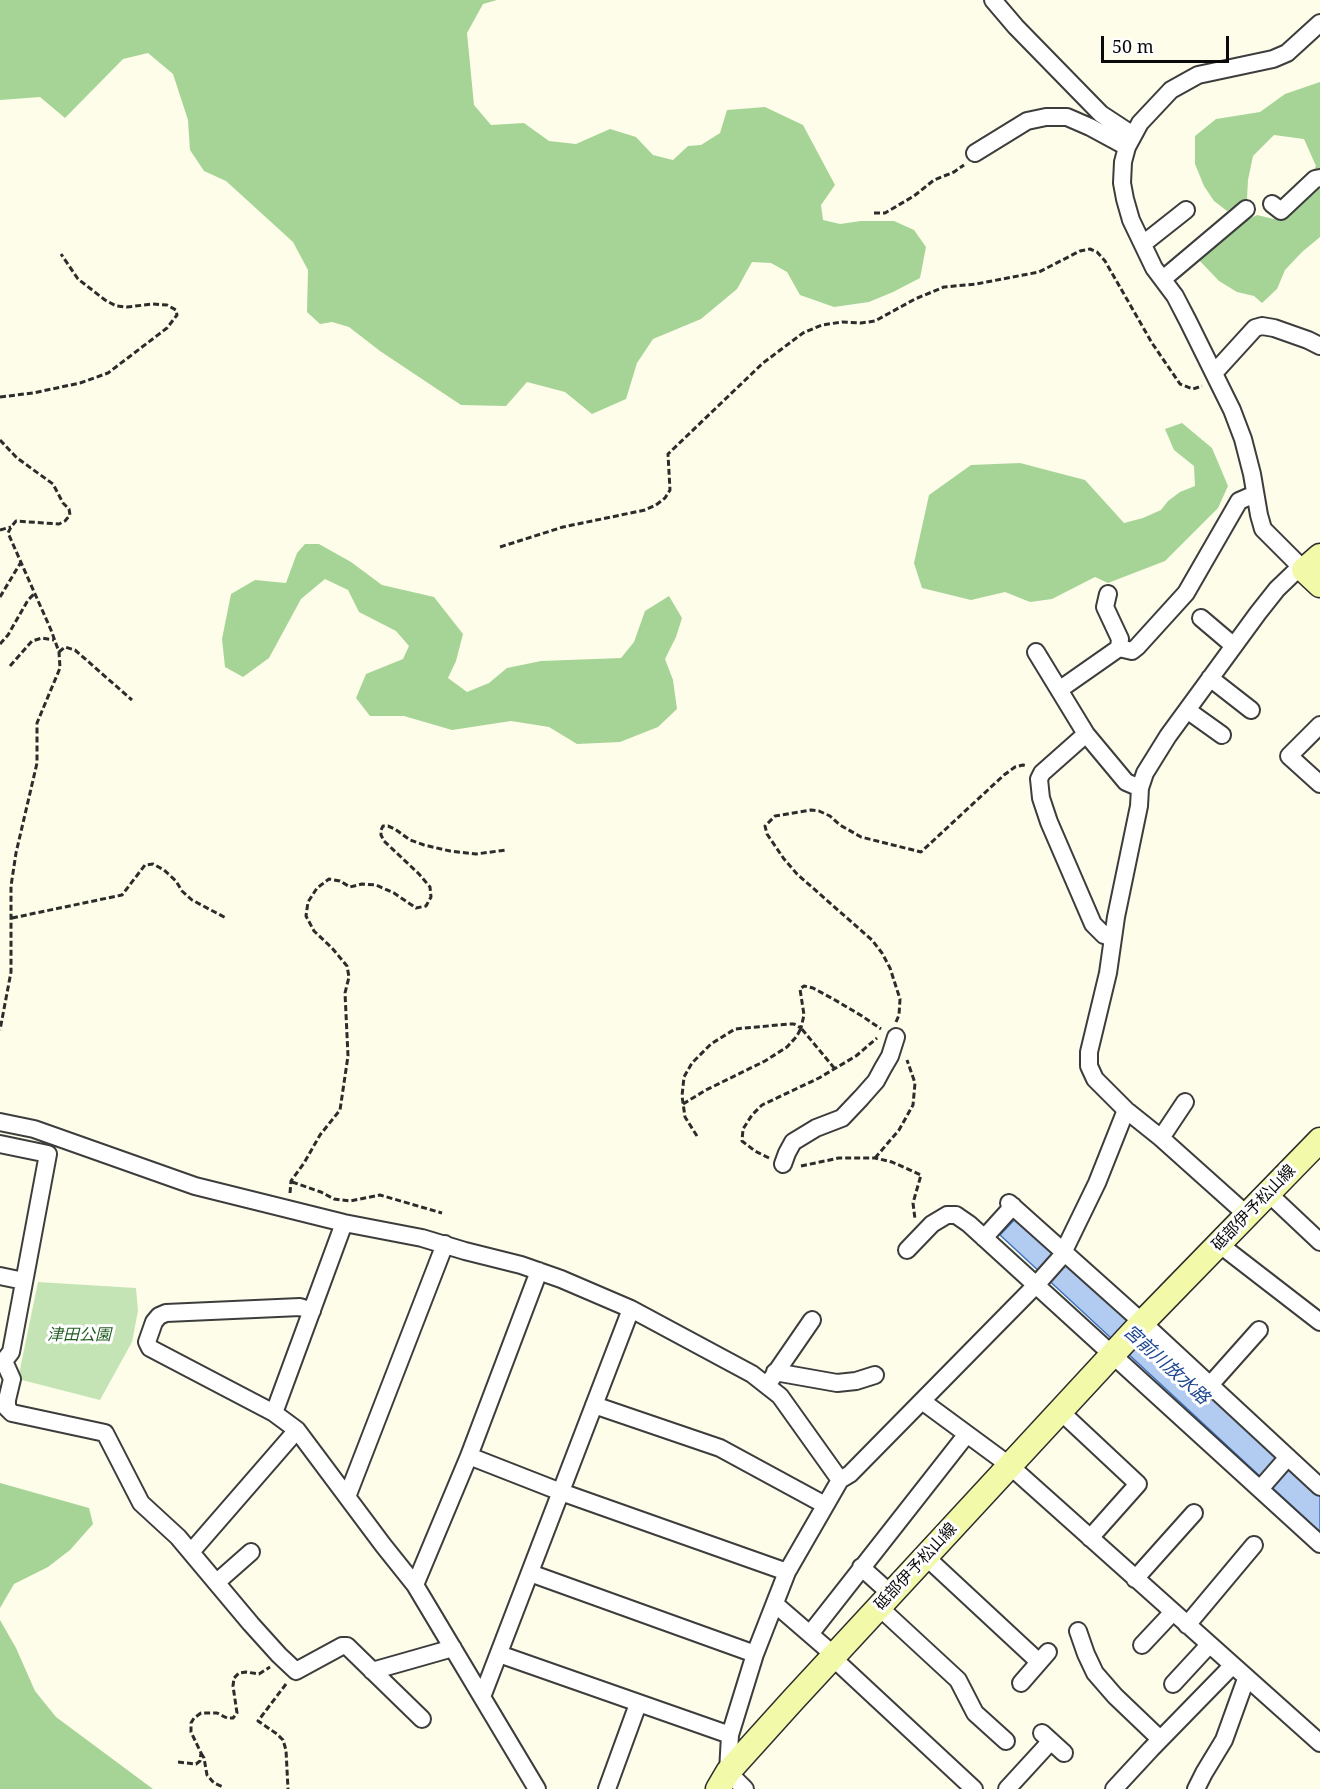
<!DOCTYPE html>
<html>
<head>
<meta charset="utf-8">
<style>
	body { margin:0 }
	#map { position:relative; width:1320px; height:1789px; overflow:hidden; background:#fdfde9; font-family:"Noto Serif",serif }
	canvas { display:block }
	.scale { position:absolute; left:1101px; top:36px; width:128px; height:27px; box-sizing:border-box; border:3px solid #0a0a0a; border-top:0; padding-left:8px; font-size:18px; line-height:21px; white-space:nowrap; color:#0a0a0a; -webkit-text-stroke:4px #fff; paint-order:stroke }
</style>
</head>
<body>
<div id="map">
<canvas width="1320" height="1789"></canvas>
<div class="scale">50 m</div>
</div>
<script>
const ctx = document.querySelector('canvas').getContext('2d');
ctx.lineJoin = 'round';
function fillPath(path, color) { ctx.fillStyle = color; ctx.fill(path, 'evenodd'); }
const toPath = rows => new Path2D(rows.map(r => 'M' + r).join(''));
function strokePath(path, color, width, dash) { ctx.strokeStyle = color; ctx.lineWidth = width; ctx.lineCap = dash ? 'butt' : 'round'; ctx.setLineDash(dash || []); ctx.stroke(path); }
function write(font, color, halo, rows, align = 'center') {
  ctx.font = font + ' "Noto Serif","Noto Sans JP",serif'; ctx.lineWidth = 6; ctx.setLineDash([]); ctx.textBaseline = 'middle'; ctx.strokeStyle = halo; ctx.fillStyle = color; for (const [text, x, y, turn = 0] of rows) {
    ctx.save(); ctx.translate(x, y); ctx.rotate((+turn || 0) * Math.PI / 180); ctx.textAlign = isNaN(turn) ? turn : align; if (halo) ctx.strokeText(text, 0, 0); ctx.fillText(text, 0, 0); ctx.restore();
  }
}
const green = toPath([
	[38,1282,136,1288,138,1311,132,1342,100,1400,18,1379]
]);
const forest = toPath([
	[0,0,497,0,483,4,467,33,474,105,491,125,524,123,549,141,576,144,610,129,636,137,653,155,673,160,688,146,701,145,720,133,727,110,765,107,803,125,835,185,821,205,823,220,840,224,861,221,894,221,914,230,926,247,920,278,893,292,869,302,834,307,800,295,787,272,771,263,752,262,737,289,701,319,653,339,637,363,626,399,592,414,565,392,527,382,506,406,461,405,380,351,349,327,332,322,320,324,307,312,308,270,293,242,226,181,204,171,190,150,188,120,173,74,148,53,123,59,65,118,40,97,0,100],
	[1320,82,1320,237,1302,252,1285,270,1277,289,1262,303,1254,296,1237,292,1219,281,1199,260,1247,220,1257,215,1278,220,1288,214,1316,166,1304,139,1274,135,1253,156,1248,180,1247,199,1227,211,1214,201,1204,186,1195,164,1195,136,1216,119,1260,112,1285,94],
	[1182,423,1212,448,1228,486,1218,508,1165,561,1108,583,1095,577,1052,599,1030,602,1005,592,971,600,922,588,914,563,929,495,971,465,1020,463,1085,480,1124,523,1143,518,1161,510,1168,501,1180,492,1195,486,1194,466,1174,450,1165,429],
	[305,544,319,544,351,562,382,585,434,597,463,634,456,661,448,678,467,692,489,683,507,668,541,661,621,658,634,642,645,611,669,596,682,618,676,637,665,659,673,680,677,709,658,727,620,742,577,744,549,727,511,721,452,730,404,716,370,716,356,698,366,674,403,659,409,646,396,631,359,612,348,590,325,579,301,599,269,658,243,677,225,667,222,639,231,594,255,580,286,583,297,553],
	[0,1483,89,1508,93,1524,70,1550,48,1567,14,1584,0,1608],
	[0,1620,16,1648,35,1691,56,1717,153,1789,0,1789]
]);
const water = toPath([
	[1016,1218,1320,1496,1320,1532,1000,1235,1016,1218]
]);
const path = toPath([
	[874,213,885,213,914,196,934,180,954,172,964,165],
	[0,397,33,393,80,383,108,373,167,328,177,315,176,310,167,305,153,304,127,307,116,306,105,300,78,279,61,254],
	[0,440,17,458,53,484,63,503,69,509,70,515,65,521,59,524,16,521,11,527,8,533,51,630,59,652,60,668,37,723,37,763,16,853,11,886,11,972,0,1030],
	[0,530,11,527],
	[500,547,563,527,645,510,656,505,665,498,670,490,668,454,763,363,803,333,822,325,842,322,861,323,875,321,915,299,944,287,976,284,1039,272,1080,251,1090,249,1097,252,1105,261,1152,343,1180,384,1193,389,1202,386],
	[0,597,21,562],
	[0,644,8,635,28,600,34,594],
	[59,652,65,647,75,650,132,700],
	[10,666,32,641,42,638,54,640],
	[12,918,122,895,145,865,153,864,164,870,176,881,182,891,192,900,226,918],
	[896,1022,899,1015,900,999,890,968,882,953,872,940,797,874,784,859,767,834,765,826,775,816,811,810,819,811,830,816,840,825,861,837,921,852,1004,775,1015,767,1023,765,1027,766],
	[683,1104,706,1090,765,1061,787,1047,797,1036,801,1028,835,1069],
	[697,1136,685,1117,682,1096,684,1077,692,1063,711,1044,735,1029,789,1024,794,1024,801,1028,804,1015,800,989,804,986,813,988,835,1000,862,1016,881,1029],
	[769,1158,755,1151,742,1141,743,1129,752,1115,762,1105,819,1078,856,1056,877,1038],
	[875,1158,899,1130,913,1105,915,1083,907,1060],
	[801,1166,839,1158,875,1158,892,1162,921,1175,913,1203,915,1219],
	[292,1182,321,1192,334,1199,350,1201,380,1195,442,1213],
	[290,1193,291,1181,304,1163,320,1135,340,1110,348,1056,345,993,349,977,347,966,332,948,314,931,306,916,308,902,317,888,329,879,340,881,350,887,362,884,376,885,394,893,416,908,426,906,431,897,430,887,419,874,384,841,381,835,381,830,383,826,388,826,395,829,410,840,424,845,450,851,476,854,506,850],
	[286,1684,258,1721,277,1734,283,1740,286,1750,288,1789],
	[201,1753,204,1758,207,1775,214,1783,223,1787],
	[178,1762,196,1764,200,1761,201,1753,191,1732,191,1723,194,1718,201,1713,217,1713,227,1718,233,1718,237,1713,233,1686,234,1678,239,1673,246,1672,259,1674,270,1667]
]);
const minor = toPath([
	[993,0,1016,27,1101,114,1133,135],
	[975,153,1027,121,1046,117,1067,117,1090,127,1127,147],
	[1272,204,1281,211,1315,179,1320,178],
	[1143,244,1186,210],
	[1163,279,1246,209],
	[1214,373,1255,328,1262,326,1274,328,1308,340,1320,346],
	[1304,570,1263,529,1259,515,1252,474,1243,439,1232,410,1188,321,1175,296,1154,268,1131,220,1125,199,1122,183,1123,162,1127,147,1140,123,1171,90,1198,75,1273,59,1287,53,1320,23],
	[1201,618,1234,646],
	[1119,648,1132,651,1137,647,1186,593,1239,501,1255,494],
	[1036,652,1086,734,1126,782,1140,788],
	[1210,678,1251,710],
	[1059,690,1119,648,1120,639,1105,607,1108,594],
	[1187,710,1222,735],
	[1320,725,1289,756,1320,784],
	[1086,734,1042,773,1039,779,1041,798,1049,822,1093,924,1104,935,1113,938],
	[0,1122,34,1129,195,1186,344,1223,422,1238,465,1251,521,1265,561,1279,631,1309,752,1374,780,1396,840,1480],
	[1161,1138,1185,1102],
	[0,1144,48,1154,11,1352,4,1361,0,1363],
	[783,1164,787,1153,793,1142,816,1128,842,1118,861,1098,876,1081,883,1068,890,1056,896,1037],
	[1268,1193,1320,1242],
	[1009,1203,1142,1322,1320,1487],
	[1247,1215,1161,1138,1126,1110,1095,1079,1089,1066,1089,1052,1108,973,1116,917,1139,806,1140,788,1145,773,1168,736,1258,613,1277,589,1301,566],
	[344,1223,274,1413,297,1430,383,1545,415,1585,537,1789],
	[984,1238,1013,1206],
	[1219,1244,1320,1322],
	[907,1250,932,1224,947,1215,956,1215,969,1224,1320,1544],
	[0,1276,24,1281],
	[4,1361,12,1379,7,1400,7,1408,12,1413,105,1433,141,1503,178,1537,251,1624,279,1655,296,1671,342,1646,347,1646,422,1719],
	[775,1372,837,1383,856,1381,875,1375],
	[770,1381,812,1320],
	[1210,1385,1259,1330],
	[922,1401,1009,1465,1320,1743],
	[594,1405,720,1448,825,1505],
	[1060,1411,1138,1484,1090,1538],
	[274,1413,150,1348,147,1342,154,1322,159,1316,166,1313,300,1307,312,1311],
	[469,1456,561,1492,787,1572],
	[1260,1489,1288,1457],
	[347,1497,445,1244],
	[191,1552,297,1430],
	[926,1557,1039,1662],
	[861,1567,891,1594],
	[530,1573,755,1654],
	[1135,1579,1194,1513],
	[217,1582,251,1552],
	[415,1585,469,1456,539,1271],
	[775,1604,834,1655],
	[879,1607,958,1680,975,1713,1006,1741],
	[1187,1625,1254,1545],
	[1078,1631,1086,1654,1095,1673,1115,1696,1160,1739],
	[810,1634,967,1434],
	[1142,1645,1173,1612],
	[499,1654,730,1735],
	[832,1657,974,1789],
	[372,1671,453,1648],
	[1021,1683,1048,1652],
	[1173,1684,1209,1645],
	[482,1697,631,1309],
	[1042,1733,1064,1753],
	[607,1789,638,1704],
	[745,1789,728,1772,730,1735,755,1654,787,1572,840,1480,850,1474,1037,1284,1061,1257,1097,1183,1126,1110],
	[1007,1789,1051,1741],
	[1114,1789,1151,1749,1232,1666],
	[1196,1789,1204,1773,1224,1740,1246,1679]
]);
const secondary = toPath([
	[1320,556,1304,570,1320,585],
	[718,1789,728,1772,793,1700,1138,1327,1320,1140]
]);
const streetNames = [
	["砥部伊予松山線",1254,1208,-46],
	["砥部伊予松山線",916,1567,-47]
];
const parkNames = [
	["津田公園",79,1335]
];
const waterNames = [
	["宮前川放水路",1166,1365,42]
];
fillPath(green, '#c5e4b6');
fillPath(forest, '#a6d497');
fillPath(water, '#b2ccf1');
strokePath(water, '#3e73c2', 1.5);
strokePath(minor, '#3d3d3d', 20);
strokePath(secondary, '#2c2c2c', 27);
strokePath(path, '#2c2c2c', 3, [6, 3]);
strokePath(minor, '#fff', 16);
strokePath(secondary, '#f2f9a9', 24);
write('16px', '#0a0a0a', '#fff', streetNames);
write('italic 16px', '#215c20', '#fff', parkNames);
write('italic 18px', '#1e4892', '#fff', waterNames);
</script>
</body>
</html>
